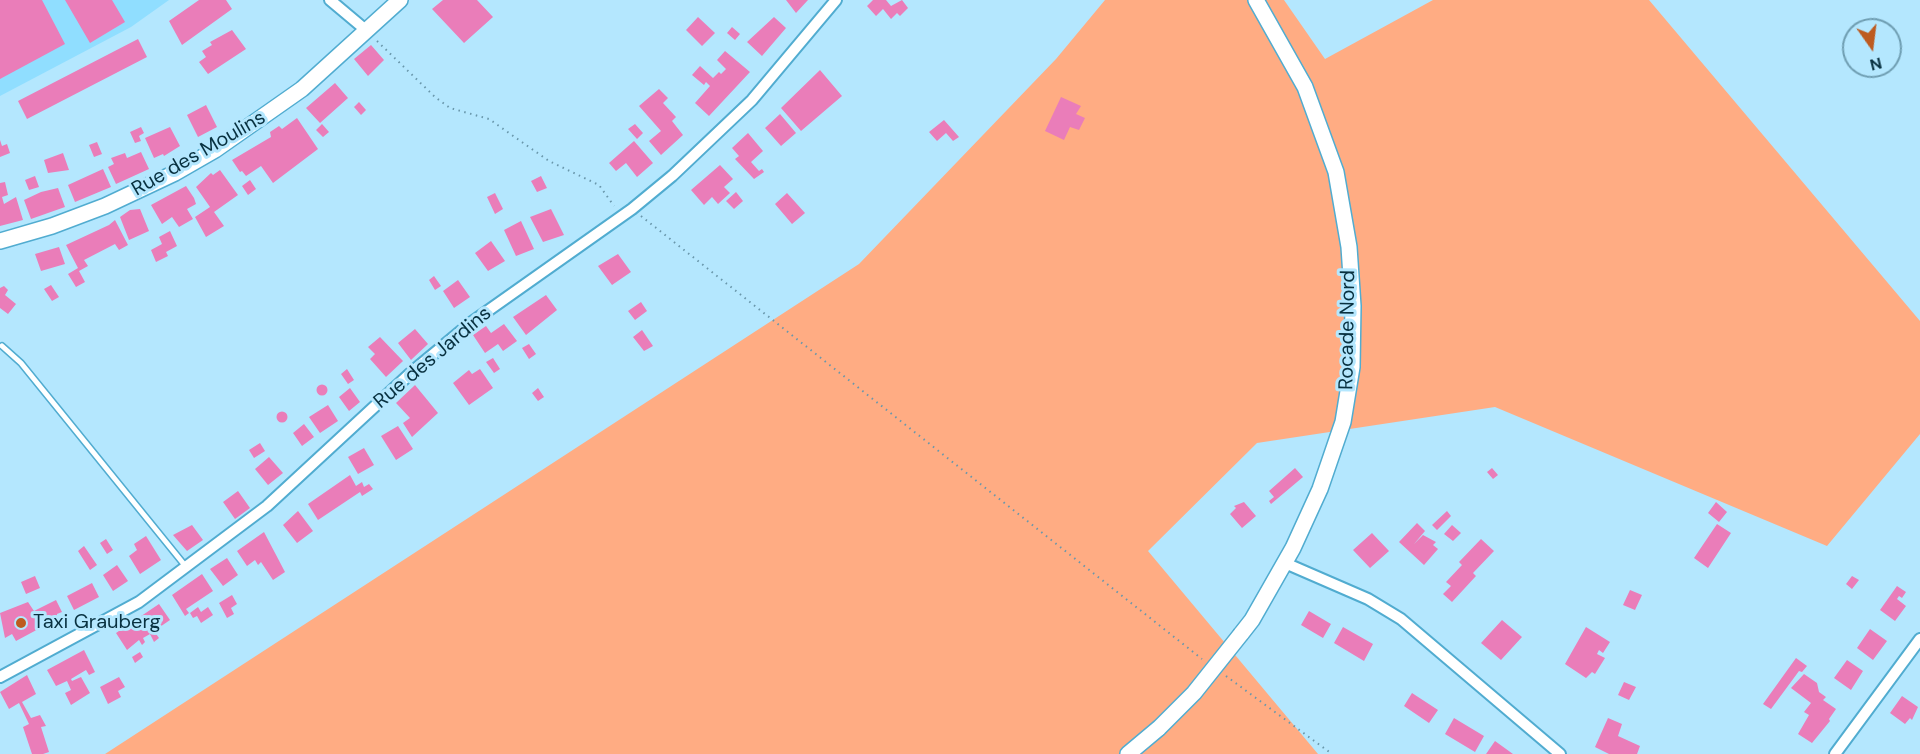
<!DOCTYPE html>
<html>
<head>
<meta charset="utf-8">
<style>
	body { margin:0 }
	#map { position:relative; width:1920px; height:754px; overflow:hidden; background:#b4e7fe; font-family:"DM Sans",sans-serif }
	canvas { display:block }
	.north { position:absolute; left:1842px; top:18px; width:60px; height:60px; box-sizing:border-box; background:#b4e7fe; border:2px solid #6f9eb2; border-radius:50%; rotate:166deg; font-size:16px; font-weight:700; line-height:24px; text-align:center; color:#083140 }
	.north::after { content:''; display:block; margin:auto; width:21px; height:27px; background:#bd5b20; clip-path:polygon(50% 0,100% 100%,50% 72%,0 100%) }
</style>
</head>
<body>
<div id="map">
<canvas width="1920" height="754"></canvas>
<div class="north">N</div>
</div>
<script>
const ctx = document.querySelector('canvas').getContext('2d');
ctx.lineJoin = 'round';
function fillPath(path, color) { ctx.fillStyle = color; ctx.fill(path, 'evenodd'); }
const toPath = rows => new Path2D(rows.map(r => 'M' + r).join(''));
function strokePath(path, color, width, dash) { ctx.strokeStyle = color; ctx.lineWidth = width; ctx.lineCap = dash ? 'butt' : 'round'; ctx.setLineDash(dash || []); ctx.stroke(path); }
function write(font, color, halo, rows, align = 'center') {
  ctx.font = font + ' "DM Sans",sans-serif'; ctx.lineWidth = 6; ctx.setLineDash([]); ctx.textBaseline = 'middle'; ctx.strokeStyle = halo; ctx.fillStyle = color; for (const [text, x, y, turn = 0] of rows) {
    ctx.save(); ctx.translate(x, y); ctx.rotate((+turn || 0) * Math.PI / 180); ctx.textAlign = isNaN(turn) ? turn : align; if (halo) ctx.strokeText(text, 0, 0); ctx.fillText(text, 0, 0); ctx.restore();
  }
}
const built = toPath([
	[0,0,169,0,131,27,0,96]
]);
const green = toPath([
	[1105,0,1284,0,1325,59,1433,0,1649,0,1920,321,1920,434,1827,546,1495,407,1257,443,1148,551,1318,754,105,754,859,264,1056,59]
]);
const building = toPath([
	[0,0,42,0,65,44,0,79],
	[65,0,112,0,125,22,90,43],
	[199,0,226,0,232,9,182,45,169,21],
	[443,0,477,0,493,17,464,43,432,9],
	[786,0,808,0,796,13],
	[873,0,886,0,891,6,902,0,908,8,900,16,897,13,891,19,883,9,876,16,867,6],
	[698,17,715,33,702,46,686,30],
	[774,17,786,28,762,56,747,42],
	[732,27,740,34,735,40,727,33],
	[232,30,246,49,208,74,199,62,206,57,202,51,212,45,210,42],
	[138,39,147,57,27,119,18,101],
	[371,45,384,60,368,76,354,59],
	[725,51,750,72,709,116,695,103,710,86,706,82,704,85,692,75,700,66,713,78,719,72,721,74,726,69,717,60],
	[820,70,842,96,801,131,781,108],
	[335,83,348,98,320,123,306,108],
	[659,89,668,98,663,103,676,117,672,121,683,135,661,155,649,141,661,131,639,106],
	[1061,97,1081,106,1076,114,1085,118,1079,130,1070,127,1064,140,1045,131],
	[359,102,366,110,361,115,354,107],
	[206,105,217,127,198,137,187,115],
	[780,114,796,133,781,146,765,128],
	[297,118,318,149,273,183,261,166,246,176,242,171,240,172,232,160,271,137,270,132,279,126,282,129],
	[944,120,959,137,953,141,946,133,937,141,929,132],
	[322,124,329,132,323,137,316,130],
	[635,124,643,133,637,139,628,129],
	[141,127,144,133,139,136,141,141,135,143,130,132],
	[170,127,180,146,164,156,163,154,154,158,145,138],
	[748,133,763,151,751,162,759,171,762,169,764,172,754,179,735,159,739,156,732,148],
	[0,140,2,146,7,144,10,153,0,157],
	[634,141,653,163,637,177,626,163,616,171,609,163],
	[97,142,102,154,94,157,89,145],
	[141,152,149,169,116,184,108,167,114,164,111,158,125,153,127,158],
	[63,153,69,170,48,173,44,160],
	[720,165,733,179,724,187,730,193,718,204,712,197,704,205,691,190],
	[103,169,111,187,75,202,68,185],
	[220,170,238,195,214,212,224,226,206,237,195,217,210,207,196,187,211,173,213,175],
	[35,176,39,187,29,190,25,180],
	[541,176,547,188,537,192,531,181],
	[250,180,256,189,248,195,242,186],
	[5,182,8,195,2,197,4,204,16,197,23,220,0,226,0,183],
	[186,186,194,198,196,204,187,209,193,219,179,227,172,217,162,224,151,205],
	[58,188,65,207,31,219,24,200,41,192],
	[736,192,743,201,734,209,726,201],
	[495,193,503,209,495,214,487,197],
	[787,193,805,213,792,224,775,204],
	[140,209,149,231,129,240,120,217,130,210],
	[551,209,564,235,543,242,530,217],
	[115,220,128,245,119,250,115,244,84,260,88,266,79,271,85,282,76,287,68,274,78,268,66,245,109,225],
	[521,221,534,249,516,256,504,230],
	[170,231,177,246,166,252,168,256,156,262,151,250,162,244,159,237],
	[491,241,505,261,488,271,475,253],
	[59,247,65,264,41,271,35,254],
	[618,254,631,272,612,285,598,266],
	[434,276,441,286,435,290,429,280],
	[458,280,470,297,454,308,443,291],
	[51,285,59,297,52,301,44,289],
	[4,286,8,290,5,295,16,304,8,314,0,308,0,288],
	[546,295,557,310,526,335,513,317],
	[641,302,647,311,635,320,628,311],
	[504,324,517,341,503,351,498,344,485,353,473,335,486,326,491,333],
	[415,329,428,344,411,360,398,343],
	[642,330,653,346,644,351,633,337],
	[380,337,403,361,386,377,370,359,375,354,368,347],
	[529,344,536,354,529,359,522,348],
	[493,358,500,369,494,373,486,362],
	[347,369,354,380,348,384,341,374],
	[480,369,493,388,469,405,453,383,469,370,472,374],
	'316.5 390a5.5 5.5 0 1 1 11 0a5.5 5.5 0 1 1-11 0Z',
	[415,385,438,413,412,437,403,423,410,418,396,403],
	[350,388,360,402,349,411,339,397],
	[538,388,544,397,538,401,532,393],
	[328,405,338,421,320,433,309,417],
	'276.5 417a5.5 5.5 0 1 1 11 0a5.5 5.5 0 1 1-11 0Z',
	[304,424,314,437,302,446,293,433],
	[398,426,413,449,396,460,381,436],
	[260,443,265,451,254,458,249,450],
	[364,448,374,465,358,474,348,457],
	[269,457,283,473,268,485,255,469],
	[1295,468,1303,477,1271,504,1269,501,1274,497,1269,491],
	[1492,468,1498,475,1493,479,1487,472],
	[350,475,356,486,362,482,364,487,369,484,373,489,362,496,360,492,318,520,308,504],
	[238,491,250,508,235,519,223,502],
	[1244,502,1256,516,1242,528,1230,514,1236,508,1234,506],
	[1716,502,1727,512,1719,522,1708,513],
	[298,511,313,531,297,543,283,525],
	[1447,511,1451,516,1437,530,1432,525],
	[1417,523,1425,531,1414,544,1423,535,1436,542,1433,545,1438,549,1424,565,1399,542],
	[1717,524,1731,533,1708,568,1694,558],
	[192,525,203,540,187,551,173,535],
	[1452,525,1461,533,1453,541,1444,534],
	[264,532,285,572,273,580,261,562,258,565,255,560,247,566,237,551],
	[1372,533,1389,551,1370,568,1353,550],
	[146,536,161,560,140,574,129,556,137,550,134,544],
	[106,539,113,550,107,554,100,543],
	[1481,539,1494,551,1473,573,1476,576,1452,602,1443,594,1451,586,1446,582,1462,565,1459,562],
	[84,546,97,565,90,570,78,551],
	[227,558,238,575,223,586,210,569],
	[117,565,128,581,113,591,103,575],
	[202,574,213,591,186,609,189,613,185,616,172,595],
	[35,576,40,588,26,594,21,582],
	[1852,576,1859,580,1852,589,1846,584],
	[92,583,99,597,74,610,67,596],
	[1897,586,1906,592,1902,598,1899,596,1897,599,1906,606,1895,621,1880,610],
	[1630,590,1642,595,1635,610,1623,605],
	[232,595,237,604,231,608,234,614,227,618,219,603],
	[56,600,62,612,57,614,57,619,16,641,12,634,5,638,0,613,28,602,34,611],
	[159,604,170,620,154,631,159,638,154,642,150,634,143,638,145,642,142,645,139,640,127,650,116,633],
	[198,607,201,612,208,607,213,615,201,623,197,616,193,618,190,613],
	[1309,611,1331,624,1323,638,1301,625],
	[1502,620,1522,637,1501,660,1481,643],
	[1343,627,1373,644,1364,661,1334,643],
	[1586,627,1610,642,1603,653,1599,650,1597,654,1605,658,1595,674,1592,672,1586,678,1565,664],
	[1870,629,1887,641,1873,660,1857,648],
	[84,650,95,672,89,675,86,670,71,679,72,681,81,677,90,693,71,705,65,693,71,690,67,681,56,686,47,670],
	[140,652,143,657,135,663,132,657],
	[1796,658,1807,666,1802,672,1799,671,1771,709,1763,704],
	[1847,660,1863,671,1851,690,1834,678],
	[1804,674,1817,683,1819,692,1826,697,1823,700,1836,709,1829,719,1830,721,1812,743,1798,734,1809,715,1804,712,1811,703,1791,688],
	[27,675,36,694,22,702,31,718,40,715,46,726,41,727,49,752,43,754,32,754,23,727,29,724,19,703,9,709,0,692],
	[119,677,125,687,118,691,121,697,108,704,100,687],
	[1624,682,1636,687,1629,700,1618,695],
	[1412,693,1438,710,1429,723,1404,706],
	[1902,696,1918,707,1912,720,1910,718,1905,724,1890,713],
	[1454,718,1484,736,1475,752,1445,734],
	[1608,718,1622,724,1618,736,1640,746,1637,754,1609,754,1595,747],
	[1495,741,1513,754,1486,754]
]);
const path = toPath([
	[377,41,435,97,450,108,489,119,549,161,599,185,614,206],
	[641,216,1202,659],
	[1226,676,1332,754]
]);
const service = toPath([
	[2,346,21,363,187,568]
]);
const minor = toPath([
	[330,0,367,31],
	[1285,563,1368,599,1401,619,1560,754],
	[0,677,139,602,267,506,413,371,472,322,632,209,672,176,752,100,836,0],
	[1835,754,1920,639]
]);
const secondary = toPath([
	[0,241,52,226,105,206,175,173,215,150,302,89,400,0],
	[1241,634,1252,620,1293,548,1320,489,1343,422,1352,367,1353,306,1349,247,1336,172,1305,87,1256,0],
	[1128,754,1159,728]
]);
const secondaryBridge = toPath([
	[1159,728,1194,693,1241,634]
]);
const markers = [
	[21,623,6,"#bd5b20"]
];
const streetNames = [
	["Rue des Moulins",199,154,-30],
	["Rocade Nord",1348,330,-89],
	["Rue des Jardins",433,358,-40]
];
const poiNames = [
	["Taxi Grauberg",33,623]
];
fillPath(built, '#90deff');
fillPath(green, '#ffac83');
fillPath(building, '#ea7db9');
strokePath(service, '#51acd0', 8);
strokePath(minor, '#51acd0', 14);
strokePath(secondary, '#51acd0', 18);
strokePath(path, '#6997ab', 2, [1.5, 4.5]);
strokePath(service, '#fff', 5);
strokePath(minor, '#fff', 10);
strokePath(secondary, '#fff', 15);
strokePath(secondaryBridge, '#51acd0', 18, []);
strokePath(secondaryBridge, '#fff', 15);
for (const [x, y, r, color] of markers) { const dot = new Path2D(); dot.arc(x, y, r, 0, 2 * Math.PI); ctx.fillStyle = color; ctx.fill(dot); strokePath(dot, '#b4e7fe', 2); }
write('20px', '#083140', '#b4e7fe', streetNames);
write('20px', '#083140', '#b4e7fe', poiNames, 'left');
</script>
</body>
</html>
